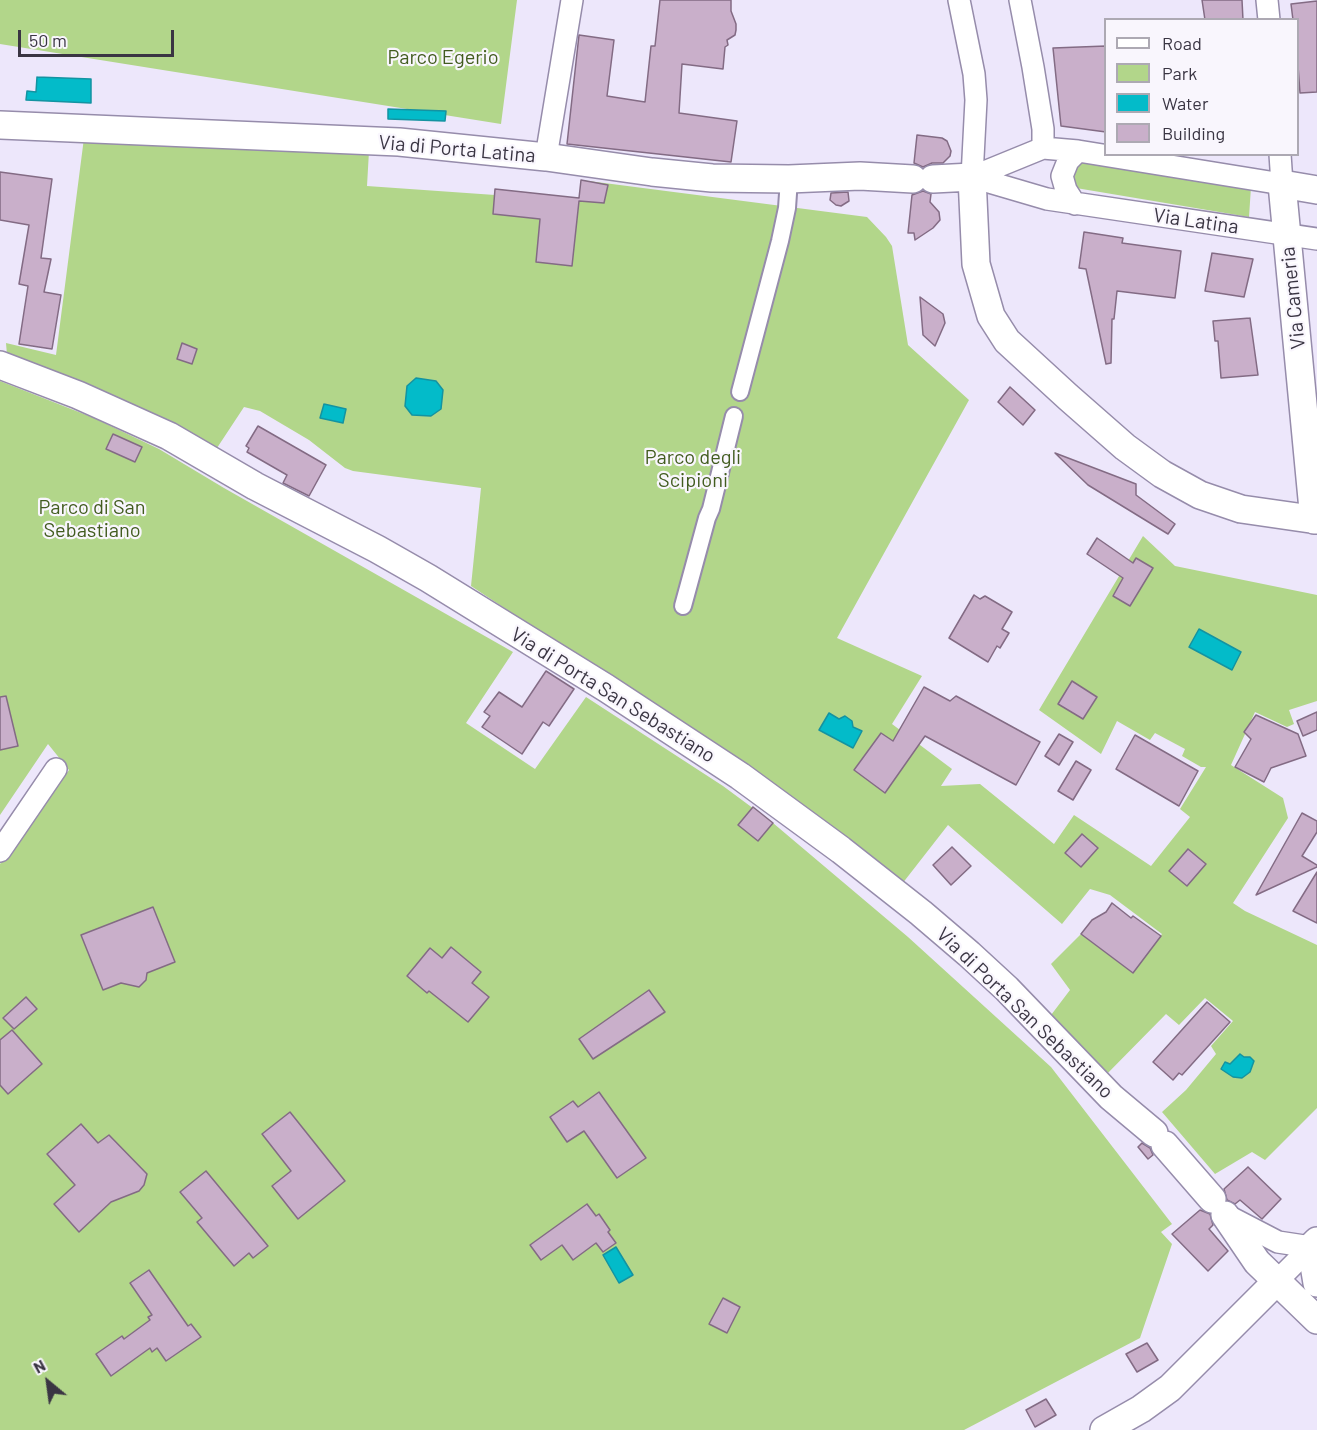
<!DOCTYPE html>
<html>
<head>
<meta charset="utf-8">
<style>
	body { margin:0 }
	#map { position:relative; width:1317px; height:1430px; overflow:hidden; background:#ede7fb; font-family:Barlow,sans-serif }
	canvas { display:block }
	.legend { position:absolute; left:1104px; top:18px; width:195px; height:138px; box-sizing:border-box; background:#f9f6fd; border:2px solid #ada9b3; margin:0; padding:8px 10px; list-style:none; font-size:18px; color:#3a3543 }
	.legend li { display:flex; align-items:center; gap:12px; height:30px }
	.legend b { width:30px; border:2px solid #ada9b3 }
	.north { position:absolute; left:18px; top:1352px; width:60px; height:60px; -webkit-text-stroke:4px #f9f6fd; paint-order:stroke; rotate:331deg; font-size:16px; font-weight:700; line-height:24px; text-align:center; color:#3a3543 }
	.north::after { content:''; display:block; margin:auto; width:21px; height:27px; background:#3a3543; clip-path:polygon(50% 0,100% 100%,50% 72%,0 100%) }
	.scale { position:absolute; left:18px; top:30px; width:156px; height:27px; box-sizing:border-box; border:3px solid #3a3543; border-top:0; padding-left:8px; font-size:18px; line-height:21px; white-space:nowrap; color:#3a3543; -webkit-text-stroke:4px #f9f6fd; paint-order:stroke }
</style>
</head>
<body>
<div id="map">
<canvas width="1317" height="1430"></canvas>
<ul class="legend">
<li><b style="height:8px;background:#fff"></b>Road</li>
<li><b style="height:16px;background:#b2d68a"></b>Park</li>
<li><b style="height:16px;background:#03bbc9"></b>Water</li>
<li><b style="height:16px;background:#c9afca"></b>Building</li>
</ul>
<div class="north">N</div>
<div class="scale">50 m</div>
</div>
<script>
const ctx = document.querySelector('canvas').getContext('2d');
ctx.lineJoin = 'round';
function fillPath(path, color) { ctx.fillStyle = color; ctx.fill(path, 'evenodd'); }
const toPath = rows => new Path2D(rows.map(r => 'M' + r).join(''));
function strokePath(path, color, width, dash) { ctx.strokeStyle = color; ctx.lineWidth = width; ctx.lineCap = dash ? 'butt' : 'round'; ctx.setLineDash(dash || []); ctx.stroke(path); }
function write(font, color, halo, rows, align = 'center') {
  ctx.font = font + ' Barlow,sans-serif'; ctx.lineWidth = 4.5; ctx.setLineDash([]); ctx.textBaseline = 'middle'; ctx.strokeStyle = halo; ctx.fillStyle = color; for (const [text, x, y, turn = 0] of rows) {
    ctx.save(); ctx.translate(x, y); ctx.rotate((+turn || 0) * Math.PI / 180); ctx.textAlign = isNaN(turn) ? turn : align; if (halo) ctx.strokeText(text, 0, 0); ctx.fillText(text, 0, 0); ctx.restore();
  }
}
const green = toPath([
	[0,0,517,0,501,124,0,44],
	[84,138,153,145,369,151,367,186,495,195,493,214,540,219,536,262,572,266,581,180,867,217,886,237,892,246,908,345,969,400,837,638,922,676,892,724,952,769,941,786,980,784,1054,844,1074,815,1151,866,1190,817,1180,809,1206,767,1201,767,1182,756,1185,749,1155,733,1150,740,1117,721,1101,754,1039,710,1143,536,1175,566,1317,595,1317,701,1289,710,1294,724,1287,727,1255,712,1231,765,1283,798,1288,818,1233,903,1245,911,1317,945,1317,1108,1265,1160,1252,1152,1215,1174,1162,1112,1186,1090,1216,1054,1211,1046,1233,1021,1205,998,1179,1025,1166,1014,1102,1079,1045,1023,1070,990,1051,964,1081,934,1133,973,1162,934,1110,895,1090,889,1062,924,948,825,902,884,760,777,471,586,481,488,353,471,345,468,309,440,260,411,244,407,215,451,7,355,6,343,56,355],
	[1077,159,1251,187,1249,217,1076,188,1071,176],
	[0,381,94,418,159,449,224,488,513,652,466,723,535,769,586,697,723,786,773,823,908,937,1051,1067,1172,1224,1161,1232,1172,1244,1140,1338,964,1430,0,1430,0,864,69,770,48,744,0,815]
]);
const water = toPath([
	[37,77,91,79,91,103,26,100,27,91,36,92,37,77],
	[388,109,446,111,445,121,388,119,388,109],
	[416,378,436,381,443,390,441,409,431,416,412,415,405,406,407,386,416,378],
	[324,404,346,409,343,423,320,418,324,404],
	[1199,629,1241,652,1232,670,1189,647,1199,629],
	[829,713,839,719,845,716,852,721,853,727,862,731,853,748,819,730,829,713],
	[1240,1054,1244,1057,1250,1057,1254,1061,1250,1072,1242,1078,1233,1077,1221,1069,1225,1062,1230,1064,1240,1054],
	[616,1247,633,1275,619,1283,603,1255,616,1247]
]);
const building = toPath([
	[660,0,731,0,731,11,736,24,736,30,735,35,727,40,728,45,725,47,723,69,682,64,679,113,737,121,731,162,567,144,579,35,614,40,607,96,645,102,651,46,655,46,660,0],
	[1202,0,1242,0,1243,20,1205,20,1202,0],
	[1317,1,1317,92,1300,93,1298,66,1298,20,1293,20,1291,4,1317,1],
	[1106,46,1106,132,1061,126,1053,48,1106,46],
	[917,135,942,138,947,141,951,151,950,156,943,163,932,163,923,167,914,163,917,135],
	[0,172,52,179,41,258,51,259,44,292,61,295,52,349,19,344,28,286,19,284,29,225,0,220,0,172],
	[581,180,608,185,604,203,579,201,572,266,536,262,540,219,493,214,495,189,579,198,581,180],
	[923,191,931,194,930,202,939,212,940,220,933,228,915,240,914,233,908,233,912,195,923,191],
	[848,192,849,201,841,206,836,205,830,200,831,193,848,192],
	[1084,232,1123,238,1122,243,1181,251,1175,298,1117,291,1114,319,1112,319,1111,363,1106,364,1086,269,1079,268,1084,232],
	[1212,253,1253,259,1244,297,1205,291,1212,253],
	[920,297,943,314,945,323,935,346,923,335,920,297],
	[1250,318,1258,375,1221,378,1218,341,1215,341,1213,321,1250,318],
	[182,343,197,349,192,364,177,359,182,343],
	[1010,387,1035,410,1023,425,998,402,1010,387],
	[258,426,326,465,309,496,283,483,287,475,247,452,249,448,246,446,258,426],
	[113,434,142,447,135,462,106,449,113,434],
	[1055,453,1136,484,1136,495,1175,524,1168,534,1088,485,1055,453],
	[1097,538,1133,563,1136,558,1153,568,1130,606,1113,596,1123,578,1087,554,1097,538],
	[974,595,980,599,985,596,1012,612,1002,629,1009,633,1000,648,997,646,988,662,949,638,974,595],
	[546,671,574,689,549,726,543,722,522,754,482,727,490,716,484,712,499,692,522,707,546,671],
	[1072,681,1097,697,1083,719,1058,704,1072,681],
	[924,687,950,701,956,696,1040,742,1016,785,925,736,885,793,854,770,881,733,893,741,924,687],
	[6,696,18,746,0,750,0,697,6,696],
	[1317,712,1317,730,1303,736,1297,721,1317,712],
	[1256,715,1298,734,1306,756,1271,768,1264,782,1235,767,1251,739,1244,732,1256,715],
	[1059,734,1073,742,1059,765,1045,756,1059,734],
	[1135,735,1198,771,1179,806,1116,769,1135,735],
	[1076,761,1091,770,1073,800,1058,791,1076,761],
	[753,807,773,823,758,841,738,825,753,807],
	[1302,813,1317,821,1317,832,1302,856,1317,865,1317,867,1256,895,1302,813],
	[1082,834,1098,848,1081,867,1065,853,1082,834],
	[952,847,971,866,951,885,933,865,952,847],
	[1188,849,1206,864,1187,886,1169,871,1188,849],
	[1317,872,1317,923,1293,911,1317,872],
	[1112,903,1131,918,1133,916,1161,936,1133,973,1081,934,1092,920,1106,912,1112,903],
	[153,907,175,962,147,973,146,980,139,987,121,983,103,990,81,935,153,907],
	[451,947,481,972,472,983,489,997,468,1022,429,991,427,993,407,976,430,948,442,958,451,947],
	[649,990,665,1012,593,1059,579,1039,649,990],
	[26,997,37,1009,14,1029,3,1018,26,997],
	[1207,1002,1230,1022,1182,1075,1179,1073,1173,1080,1153,1062,1207,1002],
	[12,1030,42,1064,8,1094,0,1085,0,1040,12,1030],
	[599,1092,646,1158,617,1178,584,1131,567,1142,550,1117,573,1101,578,1107,599,1092],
	[290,1112,345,1181,298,1219,272,1186,291,1171,262,1134,290,1112],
	[81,1124,98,1143,109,1135,147,1174,144,1185,139,1191,111,1202,79,1232,54,1204,75,1185,47,1154,81,1124],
	[1142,1143,1150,1148,1153,1155,1148,1159,1138,1147,1142,1143],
	[1248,1167,1281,1199,1262,1219,1240,1200,1235,1204,1227,1200,1224,1189,1248,1167],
	[206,1171,268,1246,253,1258,249,1253,234,1266,197,1222,202,1218,180,1192,206,1171],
	[587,1204,596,1216,599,1214,610,1230,608,1232,616,1243,603,1252,596,1243,573,1260,562,1245,541,1260,530,1245,587,1204],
	[1200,1210,1210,1214,1213,1225,1209,1229,1228,1251,1208,1271,1172,1234,1200,1210],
	[149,1270,188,1326,191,1324,201,1337,166,1361,157,1348,152,1352,150,1348,111,1376,96,1354,122,1336,124,1339,150,1320,148,1317,152,1315,130,1283,149,1270],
	[723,1298,740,1307,727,1333,709,1324,723,1298],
	[1147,1343,1158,1360,1137,1372,1126,1354,1147,1343],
	[1046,1399,1056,1415,1035,1427,1026,1410,1046,1399]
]);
const pedestrian = toPath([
	[740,392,780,241,787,208,789,179],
	[683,606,707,518,711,509,734,416]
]);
const minor = toPath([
	[959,0,974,74,976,100,972,177],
	[1020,0,1033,67,1043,129,1043,148],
	[1267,0,1269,20],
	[546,157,572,0],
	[972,177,1047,199,1317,239],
	[972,177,1043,148,1078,151,1282,184,1280,154],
	[1075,204,1066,190,1062,176,1068,161,1078,151],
	[0,851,56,769],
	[1228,1216,1278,1242,1311,1247],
	[1276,1282,1311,1247]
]);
const tertiary = toPath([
	[0,125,399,142,546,157,652,172,712,178,789,179,860,176,913,179],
	[933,179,972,177,976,264,991,316,1007,341,1068,397,1125,447,1162,474,1200,495,1241,509,1317,520],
	[0,365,78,395,169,436,255,486,377,549,428,578,606,688,740,776,841,850,921,913,969,954,1007,989,1111,1097,1154,1133],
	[1314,520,1282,184,1317,190],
	[1165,1145,1212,1199],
	[1225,1215,1257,1262,1317,1320],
	[1317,1241,1311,1247,1317,1283],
	[1104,1430,1141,1409,1170,1388,1276,1282]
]);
const parkNames = [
	["Parco Egerio",443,57],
	["Parco degli",693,457],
	["Scipioni",693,480],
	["Parco di San",92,507],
	["Sebastiano",92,530]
];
const streetNames = [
	["Via di Porta Latina",457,149,5],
	["Via Latina",1196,221,8],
	["Via Cameria",1293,298,-96],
	["Via di Porta San Sebastiano",613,695,32],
	["Via di Porta San Sebastiano",1025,1013,44]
];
fillPath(green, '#b2d68a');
fillPath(water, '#03bbc9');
strokePath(water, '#1493a1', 1.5);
fillPath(building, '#c9afca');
strokePath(building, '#836b84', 1.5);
strokePath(pedestrian, '#968cab', 20);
strokePath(minor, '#968cab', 24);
strokePath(tertiary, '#968cab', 30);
strokePath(pedestrian, '#fff', 16);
strokePath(minor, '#fff', 21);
strokePath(tertiary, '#fff', 27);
write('20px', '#425c1f', '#f9f6fd', parkNames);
write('20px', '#3a3543', '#f9f6fd', streetNames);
</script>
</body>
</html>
